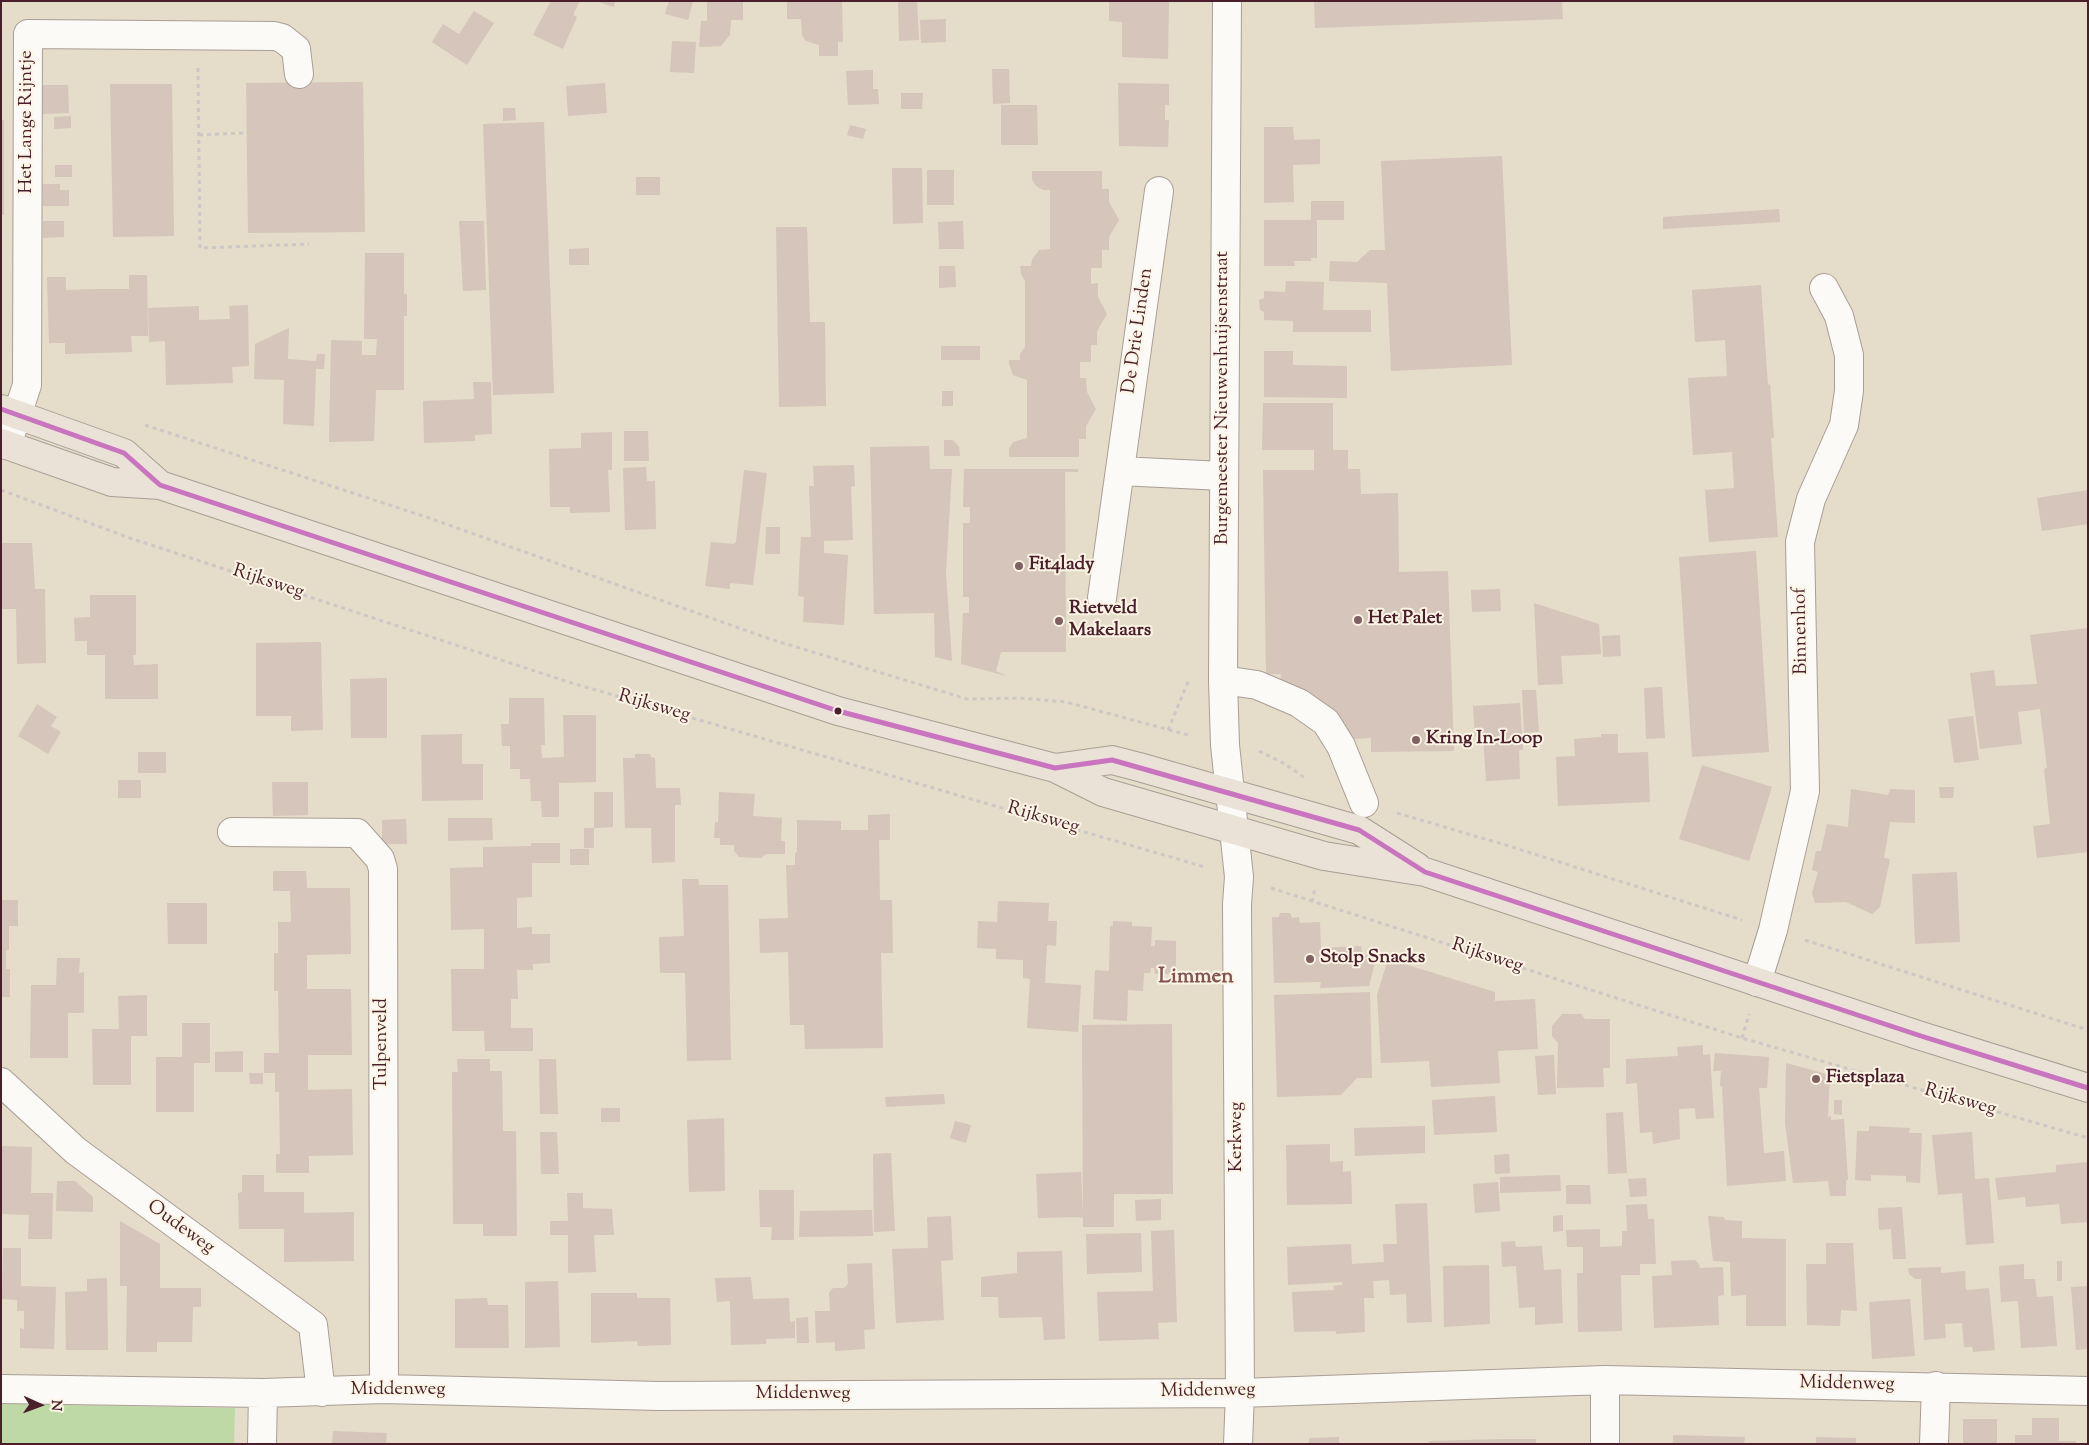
<!DOCTYPE html>
<html>
<head>
<meta charset="utf-8">
<style>
	body { margin:0 }
	#map { position:relative; width:2089px; height:1445px; overflow:hidden; background:#e5dcc9; font-family:"Sorts Mill Goudy",serif }
	canvas { display:block }
	.frame { position:absolute; inset:0; border:2px solid #4a1f2b; pointer-events:none }
	.north { position:absolute; left:15px; top:1380px; width:50px; height:50px; -webkit-text-stroke:4px #fcf5e5; paint-order:stroke; rotate:92deg; font-size:14px; font-weight:700; line-height:20px; text-align:center; color:#4a1f2b }
	.north::after { content:''; display:block; margin:auto; width:18px; height:22px; background:#4a1f2b; clip-path:polygon(50% 0,100% 100%,50% 72%,0 100%) }
</style>
</head>
<body>
<div id="map">
<canvas width="2089" height="1445"></canvas>
<div class="frame"></div>
<div class="north">N</div>
</div>
<script>
const ctx = document.querySelector('canvas').getContext('2d');
ctx.lineJoin = 'round';
function fillPath(path, color) { ctx.fillStyle = color; ctx.fill(path, 'evenodd'); }
const toPath = rows => new Path2D(rows.map(r => 'M' + r).join(''));
function strokePath(path, color, width, dash) { ctx.strokeStyle = color; ctx.lineWidth = width; ctx.lineCap = dash ? 'butt' : 'round'; ctx.setLineDash(dash || []); ctx.stroke(path); }
function write(font, color, halo, rows, align = 'center') {
  ctx.font = font + ' "Sorts Mill Goudy",serif'; ctx.lineWidth = 4; ctx.setLineDash([]); ctx.textBaseline = 'middle'; ctx.strokeStyle = halo; ctx.fillStyle = color; for (const [text, x, y, turn = 0] of rows) {
    ctx.save(); ctx.translate(x, y); ctx.rotate((+turn || 0) * Math.PI / 180); ctx.textAlign = isNaN(turn) ? turn : align; if (halo) ctx.strokeText(text, 0, 0); ctx.fillText(text, 0, 0); ctx.restore();
  }
}
const green = toPath([
	[1,1404,235,1408,234,1444,1,1444]
]);
const building = toPath([
	[551,1,580,1,573,15,577,17,563,49,533,35],
	[595,1,615,1,614,7],
	[669,1,693,1,688,20,665,14],
	[707,1,743,1,743,20,731,20,730,35,721,46,699,47,701,21,707,21],
	[787,1,842,1,843,42,838,42,838,56,819,56,819,45,806,41,802,35,801,19,787,19],
	[898,1,917,1,919,40,899,41],
	[1109,1,1169,1,1168,59,1122,57,1122,22,1109,21],
	[1314,1,1562,1,1563,19,1315,28],
	[474,11,494,23,467,65,432,42,443,24,459,34],
	[946,19,946,42,921,43,920,20],
	[672,41,696,42,694,73,670,72],
	[992,69,1009,69,1010,103,993,104],
	[873,70,873,89,878,89,879,104,848,105,846,71],
	[363,82,365,232,248,233,246,83],
	[605,83,607,113,568,116,566,86],
	[1118,83,1169,84,1169,105,1165,105,1165,120,1169,120,1168,147,1119,146],
	[110,84,172,84,174,236,113,237],
	[40,85,68,85,69,113,41,114],
	[901,93,923,93,922,109,901,109],
	[1001,105,1037,105,1038,145,1001,145],
	[503,108,515,108,516,120,503,121],
	[71,116,71,128,54,129,54,117],
	[1,120,4,120,4,215,1,215],
	[544,122,554,393,493,395,483,124],
	[850,125,866,129,863,139,847,135],
	[1264,127,1293,127,1294,140,1320,139,1320,164,1293,165,1294,202,1264,203],
	[1502,156,1512,365,1391,371,1387,283,1329,281,1330,261,1357,262,1370,250,1385,250,1381,161],
	[55,165,72,165,72,177,55,177],
	[892,168,922,168,923,223,893,224],
	[927,170,954,170,954,205,927,205],
	[1032,171,1102,171,1102,189,1109,189,1109,202,1119,220,1109,237,1109,250,1102,250,1102,268,1091,268,1091,284,1098,283,1098,297,1107,314,1097,331,1097,345,1091,345,1091,362,1080,362,1080,378,1086,378,1087,392,1096,409,1086,426,1086,439,1079,439,1079,457,1009,457,1009,449,1013,442,1027,438,1027,380,1013,375,1009,364,1009,360,1020,360,1020,354,1025,347,1025,281,1021,274,1020,266,1031,266,1032,260,1039,250,1050,249,1050,190,1043,190,1036,186,1032,179],
	[636,177,660,177,660,195,636,195],
	[42,184,60,184,60,190,69,190,69,206,43,206],
	[1311,201,1344,201,1344,220,1317,220,1317,258,1311,258,1311,261,1294,261,1295,266,1264,266,1264,220,1311,220],
	[1779,209,1780,222,1663,229,1663,217],
	[43,221,64,221,64,237,43,238],
	[459,221,484,221,486,290,463,291],
	[963,221,964,249,939,249,938,222],
	[776,227,807,227,810,322,825,322,826,406,779,407],
	[589,248,589,265,569,265,569,249],
	[365,253,404,253,404,294,407,294,407,316,404,316,404,390,376,390,374,441,329,442,331,340,362,341,362,355,376,355,377,339,364,339],
	[939,266,955,266,956,287,939,288],
	[129,275,147,275,148,336,131,336,132,352,65,354,65,343,49,343,47,277,66,277,66,290,97,289,129,289],
	[1286,281,1324,282,1323,310,1371,310,1371,332,1293,332,1293,321,1264,320,1264,312,1260,310,1259,300,1264,298,1264,291,1285,292],
	[1761,285,1768,385,1770,384,1774,438,1771,438,1778,537,1709,542,1705,490,1734,488,1732,452,1693,455,1688,378,1727,376,1725,340,1695,342,1692,290],
	[248,305,249,366,232,367,233,383,166,385,165,341,149,342,148,308,199,306,199,320,230,319,229,306],
	[289,328,288,359,316,361,317,354,325,354,324,369,316,369,314,426,283,424,284,380,254,379,255,344],
	[941,346,980,346,980,360,941,360],
	[1264,351,1293,351,1293,365,1347,366,1347,398,1264,397],
	[473,382,491,382,492,434,475,435,475,441,424,443,423,401,474,399],
	[942,391,953,391,953,406,942,406],
	[1263,403,1333,403,1333,450,1348,450,1348,469,1360,469,1361,494,1398,493,1399,572,1448,571,1454,751,1371,752,1371,738,1354,739,1353,741,1280,682,1281,674,1266,674,1263,470,1314,470,1314,450,1262,450],
	[624,431,648,431,649,461,624,461],
	[612,432,612,470,608,470,610,512,570,513,570,507,550,507,549,449,581,448,581,433],
	[944,440,953,440,959,447,960,456,944,456],
	[929,446,930,469,952,469,946,573,952,661,935,657,934,613,874,614,870,447],
	[854,465,855,486,851,487,853,540,824,541,824,553,848,555,844,625,803,622,804,597,798,596,800,553,801,537,811,537,809,486,814,486,813,466],
	[646,467,647,481,655,481,656,529,625,530,623,468],
	[964,469,1078,469,1078,472,1065,472,1066,652,1001,652,996,671,1007,676,961,664,963,613,969,613,969,597,963,597,963,523,970,523,970,507,963,507],
	[744,470,767,473,753,585,730,583,730,589,705,586,711,542,734,544,736,542],
	[2088,490,2088,524,2042,531,2037,498],
	[766,527,780,527,780,554,765,554],
	[1,543,32,543,35,589,45,589,46,663,17,664,16,609,1,609],
	[1756,551,1769,752,1692,757,1679,557],
	[1500,589,1501,611,1472,612,1471,590],
	[90,595,136,595,136,655,133,655,134,665,158,664,158,699,105,699,105,655,87,655,87,641,75,641,74,618,90,617],
	[1534,603,1599,624,1601,654,1561,656,1563,684,1538,685],
	[2088,628,2088,852,2037,858,2033,826,2050,824,2044,769,2047,768,2040,709,2018,712,2022,744,1980,749,1970,673,1994,670,1996,686,2037,684,2030,635],
	[1620,635,1621,656,1603,657,1602,636],
	[321,642,323,730,291,731,291,716,256,716,256,643],
	[387,678,387,738,351,738,350,679],
	[1662,687,1665,738,1646,739,1644,688],
	[1522,690,1536,690,1539,732,1524,733],
	[509,698,544,698,545,745,541,745,542,758,564,757,563,715,596,715,596,782,559,783,559,817,542,817,541,801,531,801,530,779,520,779,520,769,510,769,510,746,502,746,501,724,509,724],
	[1520,703,1523,750,1519,750,1520,779,1486,781,1483,736,1475,736,1473,706],
	[37,704,57,717,51,726,61,732,48,754,18,736],
	[1973,716,1979,760,1954,763,1948,719],
	[462,734,462,764,483,764,483,800,422,801,421,735],
	[1601,734,1618,734,1618,753,1648,752,1650,802,1558,806,1556,757,1575,756,1574,739,1601,737],
	[138,752,166,752,166,773,138,773],
	[635,754,650,754,651,757,655,758,656,788,680,788,681,805,675,805,675,862,652,863,651,828,625,828,623,758,635,758],
	[1702,765,1772,787,1749,861,1679,839],
	[118,780,141,780,141,798,118,798],
	[272,782,308,782,308,815,273,816],
	[1939,787,1954,787,1953,798,1940,798],
	[1851,789,1888,795,1890,789,1915,790,1915,823,1890,822,1884,858,1890,859,1880,907,1872,914,1846,902,1815,903,1812,893,1818,872,1812,870,1816,851,1821,851,1827,824,1848,827],
	[594,792,613,792,613,827,594,828],
	[719,792,755,794,753,816,782,818,781,841,785,841,785,854,766,854,761,858,739,857,734,851,734,845,720,845,720,838,714,838,715,822,718,822],
	[890,814,890,840,879,840,880,900,892,900,893,953,881,953,883,1048,805,1049,804,1025,790,1025,788,952,760,953,759,919,788,918,786,865,795,865,795,853,797,852,797,820,841,821,841,830,868,830,868,815],
	[448,818,492,818,493,840,448,841],
	[406,819,407,844,382,844,382,820],
	[584,828,594,828,594,848,584,848],
	[531,843,560,843,560,863,532,863,532,897,517,898,517,928,532,927,532,934,550,934,550,963,533,964,533,970,517,970,518,999,511,999,511,1028,533,1028,533,1051,485,1051,484,1031,452,1031,451,969,484,969,484,929,451,930,450,868,483,867,483,847,531,846],
	[570,849,589,849,589,865,570,865],
	[273,871,306,871,307,888,350,888,351,954,307,955,307,989,351,989,352,1055,308,1055,308,1090,352,1089,353,1155,309,1156,309,1173,276,1173,276,1154,280,1154,279,1092,275,1092,275,1073,264,1073,264,1053,279,1053,278,991,274,991,274,953,278,953,278,922,291,922,290,891,273,891],
	[1957,872,1960,942,1915,944,1912,874],
	[682,879,698,879,699,885,728,885,731,1060,687,1061,685,973,660,973,659,937,684,936],
	[1,900,18,900,18,926,9,926,9,950,6,950,6,969,10,969,10,997,1,997],
	[998,901,1049,903,1048,921,1057,921,1056,946,1047,945,1045,983,1081,985,1078,1032,1027,1028,1030,979,1023,978,1023,960,996,959,996,949,977,948,978,921,997,922],
	[167,903,207,903,207,944,168,944],
	[1280,913,1290,913,1292,918,1299,917,1300,923,1320,922,1321,948,1361,946,1362,955,1377,955,1369,986,1320,988,1321,982,1274,983,1272,917,1279,917],
	[1113,921,1132,922,1132,926,1152,927,1151,946,1155,946,1155,940,1176,941,1176,974,1155,974,1154,968,1151,968,1150,973,1144,973,1143,991,1128,990,1127,1021,1093,1019,1095,970,1109,971,1110,926,1113,926],
	[57,958,80,958,79,973,84,972,84,1013,68,1013,68,1058,30,1058,31,985,56,985],
	[1388,959,1495,992,1495,1001,1535,999,1538,1049,1498,1051,1500,1083,1431,1087,1429,1061,1381,1063,1377,995],
	[1370,992,1372,1078,1357,1078,1341,1095,1277,1097,1274,995],
	[147,995,147,1036,131,1036,131,1085,93,1085,92,1029,119,1029,118,996],
	[1562,1014,1581,1014,1585,1019,1610,1019,1610,1068,1603,1068,1604,1087,1557,1088,1558,1043,1552,1036,1552,1026],
	[182,1023,210,1023,210,1063,194,1063,194,1112,156,1112,156,1057,182,1057],
	[1172,1024,1173,1194,1114,1194,1114,1227,1083,1227,1082,1025],
	[1703,1045,1703,1055,1710,1054,1714,1118,1696,1119,1695,1108,1679,1109,1680,1139,1653,1144,1652,1132,1640,1133,1637,1083,1626,1084,1626,1059,1678,1056,1677,1047],
	[243,1051,243,1072,215,1072,215,1052],
	[1715,1053,1769,1057,1767,1088,1759,1088,1764,1153,1784,1151,1786,1181,1727,1186,1722,1086,1720,1086,1721,1071,1713,1071],
	[1554,1055,1556,1094,1538,1095,1535,1056],
	[457,1059,490,1059,490,1071,502,1071,503,1131,516,1131,517,1236,483,1236,483,1224,453,1224,452,1072,458,1072],
	[539,1059,556,1059,558,1114,540,1114],
	[1786,1063,1830,1075,1828,1117,1831,1116,1831,1120,1844,1119,1848,1180,1846,1180,1846,1196,1830,1196,1828,1181,1793,1183,1785,1123],
	[249,1073,263,1073,263,1084,250,1084],
	[944,1094,945,1104,886,1107,885,1097],
	[1495,1096,1497,1132,1434,1135,1432,1100],
	[1834,1100,1842,1100,1842,1115,1834,1114],
	[601,1108,620,1108,620,1122,601,1122],
	[1623,1112,1627,1173,1608,1174,1606,1113],
	[724,1118,725,1191,689,1192,687,1120],
	[955,1121,971,1125,966,1143,950,1138],
	[1425,1126,1425,1153,1355,1156,1354,1128],
	[1869,1126,1910,1128,1909,1133,1922,1133,1920,1183,1906,1182,1906,1176,1871,1175,1871,1181,1855,1180,1857,1131,1869,1131],
	[540,1132,557,1132,559,1174,541,1174],
	[1972,1132,1975,1179,1989,1178,1994,1243,1966,1245,1962,1193,1938,1195,1932,1135],
	[1330,1144,1330,1162,1343,1161,1343,1172,1351,1171,1352,1204,1287,1205,1286,1145],
	[1,1146,32,1147,31,1193,53,1193,52,1239,28,1239,29,1215,1,1214],
	[891,1153,895,1231,874,1232,873,1154],
	[1509,1154,1510,1173,1495,1174,1494,1155],
	[2088,1162,2088,1222,2061,1224,2059,1204,2026,1207,2025,1197,1998,1200,1995,1178,2056,1172,2056,1165],
	[1081,1172,1083,1217,1038,1218,1036,1174],
	[242,1175,264,1175,264,1192,304,1192,304,1213,354,1212,354,1261,284,1262,284,1229,239,1229,238,1193,242,1192],
	[1560,1175,1561,1191,1500,1193,1500,1177],
	[1646,1178,1647,1196,1630,1197,1628,1179],
	[57,1181,75,1181,93,1197,93,1212,56,1211],
	[1498,1182,1500,1211,1475,1213,1473,1184],
	[1566,1185,1590,1185,1591,1204,1566,1204],
	[759,1190,794,1190,794,1240,771,1240,772,1227,760,1227],
	[567,1193,583,1193,583,1208,612,1209,614,1235,594,1235,596,1272,568,1273,568,1235,550,1235,550,1221,568,1221],
	[1161,1199,1161,1220,1136,1221,1135,1200],
	[1427,1203,1432,1322,1407,1323,1406,1294,1390,1295,1389,1280,1373,1281,1374,1298,1364,1298,1365,1332,1336,1334,1336,1331,1294,1332,1292,1292,1334,1290,1333,1286,1342,1285,1342,1282,1288,1285,1287,1247,1351,1244,1352,1264,1384,1262,1383,1244,1397,1244,1395,1204],
	[1647,1204,1648,1219,1654,1219,1656,1264,1640,1264,1640,1275,1621,1275,1622,1331,1578,1332,1577,1273,1583,1273,1583,1247,1567,1247,1566,1230,1600,1229,1600,1247,1622,1246,1622,1231,1627,1231,1626,1205],
	[1902,1207,1906,1259,1893,1259,1891,1229,1879,1230,1878,1208],
	[872,1210,873,1236,799,1237,800,1211],
	[1563,1215,1563,1231,1553,1232,1553,1216],
	[951,1216,953,1260,941,1261,944,1320,896,1323,892,1249,928,1248,927,1217],
	[1708,1216,1724,1217,1725,1220,1742,1221,1742,1238,1786,1239,1786,1326,1746,1326,1746,1295,1731,1296,1730,1262,1713,1261],
	[120,1221,160,1244,160,1288,201,1288,201,1307,193,1307,192,1342,157,1342,157,1352,126,1352,127,1286,120,1286],
	[1174,1230,1177,1322,1158,1323,1159,1339,1099,1341,1097,1292,1153,1291,1151,1231],
	[1141,1233,1142,1272,1087,1274,1086,1234],
	[1515,1241,1516,1247,1542,1246,1544,1270,1561,1269,1563,1323,1535,1325,1535,1307,1519,1308,1516,1266,1502,1267,1501,1242],
	[1826,1243,1853,1243,1857,1311,1841,1310,1840,1326,1807,1325,1806,1264,1826,1264],
	[3,1248,21,1248,21,1286,56,1287,54,1349,20,1348,20,1328,24,1329,24,1311,17,1311,17,1300,2,1299],
	[1062,1251,1065,1339,1044,1340,1042,1317,999,1318,998,1297,981,1297,981,1277,1017,1273,1017,1252],
	[1695,1260,1699,1264,1700,1268,1723,1267,1724,1295,1718,1296,1719,1325,1654,1328,1652,1276,1672,1275,1671,1261],
	[2057,1261,2062,1261,2062,1281,2057,1281],
	[872,1263,875,1329,864,1330,865,1349,835,1351,835,1342,816,1343,815,1311,830,1311,829,1293,833,1288,844,1288,848,1284,847,1264],
	[2024,1264,2024,1279,2035,1279,2037,1297,2053,1296,2057,1346,2021,1348,2018,1301,2001,1302,1999,1266],
	[1489,1265,1490,1324,1444,1327,1443,1266],
	[1941,1267,1941,1273,1965,1271,1966,1290,1989,1288,1995,1350,1973,1352,1972,1347,1964,1347,1962,1323,1945,1324,1946,1338,1924,1340,1921,1279,1915,1279,1909,1274,1908,1268],
	[751,1277,753,1299,789,1298,790,1322,795,1321,795,1338,766,1339,766,1344,731,1345,730,1301,717,1302,715,1278],
	[107,1278,108,1350,66,1350,65,1292,87,1291,87,1279],
	[558,1281,560,1347,525,1348,525,1282],
	[2088,1286,2088,1349,2076,1350,2071,1287],
	[591,1293,637,1293,637,1298,670,1298,671,1345,638,1346,637,1341,591,1343],
	[487,1298,488,1305,508,1305,509,1348,455,1348,455,1299],
	[1910,1299,1915,1356,1872,1359,1869,1302],
	[808,1317,809,1343,797,1343,796,1318],
	[2032,1418,2059,1418,2059,1441,2076,1441,2076,1444,2015,1444,2015,1435,2032,1435],
	[1963,1419,1997,1419,1997,1444,1963,1444],
	[333,1431,387,1433,386,1444,332,1444],
	[1673,1435,1745,1437,1744,1444,1673,1444],
	[1339,1437,1339,1444,1309,1444,1309,1438],
	[1816,1437,1856,1438,1856,1444,1816,1444],
	[1501,1439,1536,1439,1536,1444,1429,1444,1429,1441]
]);
const path = toPath([
	[198,68,200,248,309,244],
	[199,135,244,133],
	[145,425,426,517,770,639,967,699,1020,698,1066,702,1192,736],
	[1,490,130,538,565,681,1205,867],
	[1168,730,1188,682],
	[1259,751,1285,764,1305,778],
	[1397,813,1509,846,1742,920],
	[1271,888,1742,1038,2088,1138],
	[1312,902,1315,888],
	[1805,940,2088,1030],
	[1742,1038,1749,1014]
]);
const minor = toPath([
	[1227,1,1223,680,1225,745,1239,877,1237,904,1240,1393,1238,1444],
	[7,445,27,385,28,34,274,36,282,38,296,49,299,74],
	[1120,471,1223,476],
	[1102,598,1159,191],
	[1223,680,1257,685,1299,703,1326,722,1341,746,1364,803],
	[232,832,357,833,380,859,383,869,384,1389],
	[1757,982,1773,930,1805,791,1800,542,1811,499,1844,425,1849,391,1849,355,1839,316,1824,288],
	[1,1082,76,1151,313,1325,321,1392],
	[1,1389,263,1393,384,1389,659,1396,1240,1393,1605,1380,2088,1391],
	[262,1444,263,1393],
	[1605,1444,1605,1380],
	[1934,1444,1936,1386]
]);
const major = toPath([
	[1,409,124,453,160,485],
	[1,443,112,482,160,485,838,711,1055,768,1103,792,1324,856,1425,872,1921,1036,2088,1088],
	[1055,768,1112,760,1139,767,1359,830,1417,867]
]);
const bus1 = toPath([
	[1,409,124,453,160,485,838,711,1055,768,1112,760,1359,830,1425,872,1921,1036,2088,1088]
]);
const markers = [
	[1019,566,5,"#806162"],
	[1358,620,5,"#806162"],
	[1059,621,5,"#806162"],
	[838,711,4.5,"#4a1f2b"],
	[1416,740,5,"#806162"],
	[1310,959,5,"#806162"],
	[1816,1079,5,"#806162"]
];
const streetNames = [
	["Het Lange Rijntje",28,122,-90],
	["De Drie Linden",1139,331,-82],
	["Burgemeester Nieuwenhuijsenstraat",1224,398,-90],
	["Rijksweg",268,583,18],
	["Binnenhof",1802,631,-91],
	["Rijksweg",654,707,16],
	["Rijksweg",1043,819,16],
	["Rijksweg",1487,957,18],
	["Tulpenveld",383,1044,-90],
	["Rijksweg",1960,1101,16],
	["Kerkweg",1238,1137,-90],
	["Oudeweg",180,1228,36],
	["Middenweg",1847,1385,1],
	["Middenweg",398,1391],
	["Middenweg",1208,1392,-1],
	["Middenweg",803,1395]
];
const poiNames = [
	["Fit4lady",1029,566],
	["Rietveld",1069,610],
	["Makelaars",1069,632],
	["Het Palet",1368,620],
	["Kring In-Loop",1426,740],
	["Stolp Snacks",1320,959],
	["Fietsplaza",1826,1079]
];
const quarterNames = [
	["Limmen",1196,978]
];
fillPath(green, '#bed9a5');
fillPath(building, '#d5c5ba');
strokePath(minor, '#a99e95', 30);
strokePath(major, '#a99e95', 30);
strokePath(path, '#cdc8c5', 3, [4, 4]);
strokePath(minor, '#fbfaf7', 28);
strokePath(major, '#eae2d6', 28);
strokePath(bus1, '#c974bf', 5);
for (const [x, y, r, color] of markers) { const dot = new Path2D(); dot.arc(x, y, r, 0, 2 * Math.PI); ctx.fillStyle = color; ctx.fill(dot); strokePath(dot, '#fcf5e5', 2); }
write('19px', '#4a1f2b', '#fcf5e5', streetNames);
write('bold 19px', '#4a1f2b', '#fcf5e5', poiNames, 'left');
write('bold 21px', '#825454', '#fcf5e5', quarterNames);
</script>
</body>
</html>
